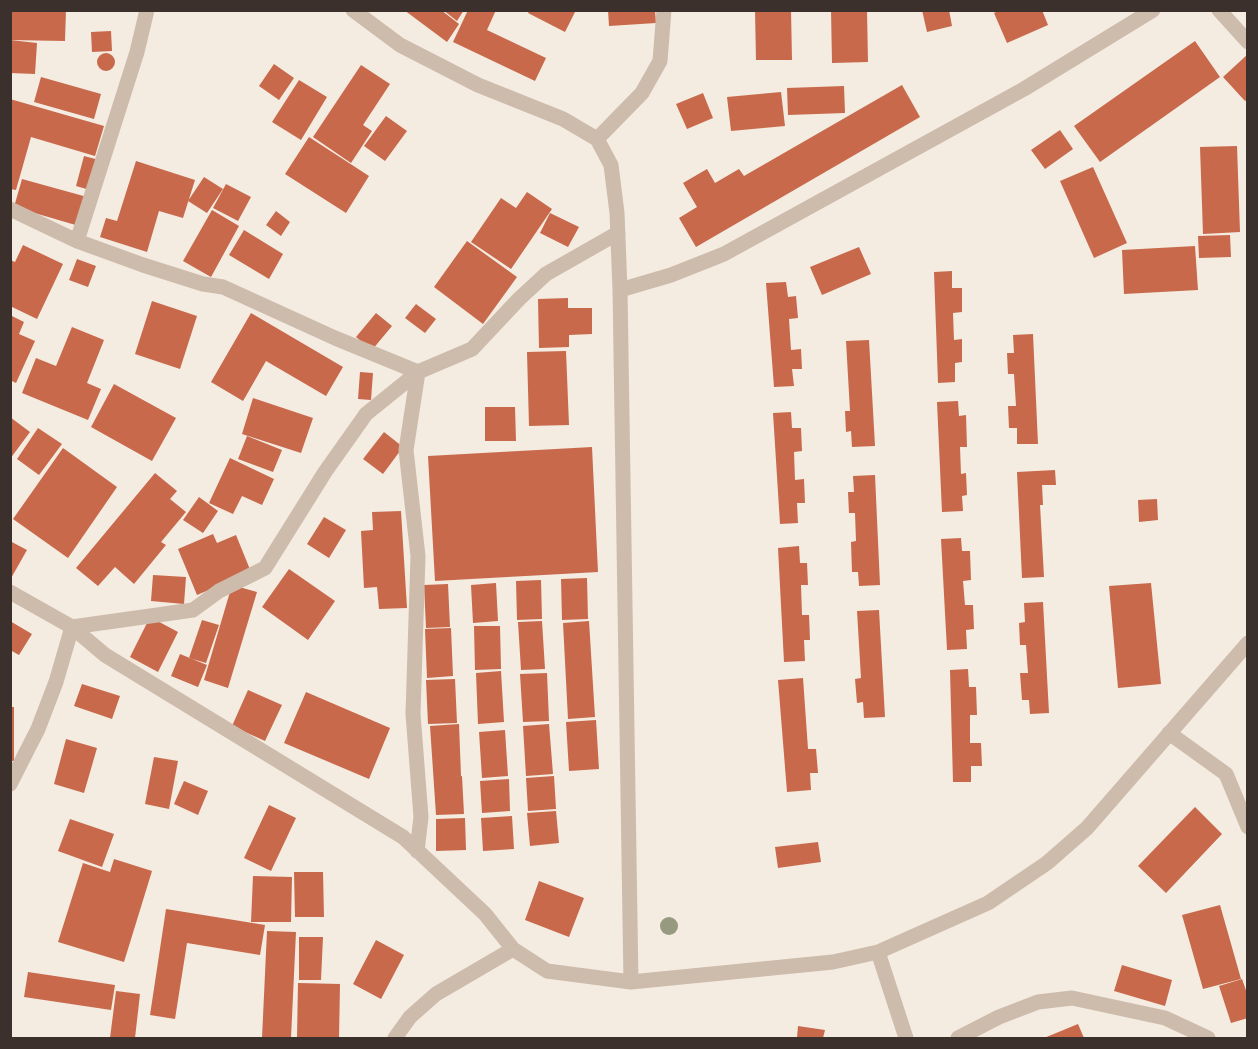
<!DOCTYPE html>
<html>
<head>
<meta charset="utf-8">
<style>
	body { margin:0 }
	#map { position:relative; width:1258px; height:1049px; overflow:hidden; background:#f4ebe1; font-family:Mulish,sans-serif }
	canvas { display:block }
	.frame { position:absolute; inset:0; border:12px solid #3b302b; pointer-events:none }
</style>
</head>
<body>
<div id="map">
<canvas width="1258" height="1049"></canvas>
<div class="frame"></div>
</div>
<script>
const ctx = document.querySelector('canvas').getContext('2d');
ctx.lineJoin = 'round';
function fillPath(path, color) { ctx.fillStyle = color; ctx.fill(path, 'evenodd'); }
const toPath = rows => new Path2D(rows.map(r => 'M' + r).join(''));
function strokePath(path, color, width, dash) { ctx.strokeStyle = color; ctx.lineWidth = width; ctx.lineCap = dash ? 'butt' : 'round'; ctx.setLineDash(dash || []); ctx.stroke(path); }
const building = toPath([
	[10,10,66,10,65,41,10,40],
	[404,10,441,10,459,24,447,42],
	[443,10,464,10,457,21],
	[468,10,496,10,487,30,546,58,535,81,453,42],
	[530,10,576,10,565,32,528,13],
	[608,10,655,10,656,23,609,26],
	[755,10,791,10,792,60,756,60],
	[831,10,867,10,868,62,832,63],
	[922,10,949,10,952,26,927,32],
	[1000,10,1042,10,1048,25,1007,43,994,13],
	[111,31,112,51,92,52,91,32],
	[10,40,37,43,35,74,10,73],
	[1195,41,1220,77,1100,162,1074,126],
	'97 62a9 9 0 1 1 18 0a9 9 0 1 1-18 0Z',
	[1248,54,1248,99,1245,101,1223,77],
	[274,64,294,78,279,100,259,86],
	[361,65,390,84,363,125,372,131,351,163,313,137],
	[41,77,101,94,94,119,34,102],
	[299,80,327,97,301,140,272,122],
	[902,85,920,117,696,247,679,218,697,207,683,183,707,169,715,183,739,169,744,176],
	[844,86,845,113,788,115,787,88],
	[781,92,785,126,731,131,727,97],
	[703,93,713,118,687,129,676,104],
	[10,99,104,126,95,156,31,137,16,190,10,189],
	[386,116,407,131,385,161,364,146],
	[1060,130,1073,149,1045,169,1031,150],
	[309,137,369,176,346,213,285,174],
	[1237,146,1240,232,1203,234,1200,147],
	[84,156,99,160,90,190,76,186],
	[136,161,195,180,183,218,159,211,147,252,100,237,106,218,117,221],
	[1093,167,1127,243,1094,258,1060,181],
	[204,177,223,189,207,213,188,201],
	[22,179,87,197,79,226,14,207],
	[226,184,251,197,238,221,213,208],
	[527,192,552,209,511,269,471,242,501,198,516,208],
	[212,210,239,226,211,277,183,261],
	[276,211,290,222,281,236,266,225],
	[550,213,579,227,568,247,540,233],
	[244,230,283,254,269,279,229,255],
	[1230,235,1231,257,1199,258,1198,236],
	[467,241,517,277,483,324,434,287],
	[23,245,63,264,37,319,10,306,10,260,15,262],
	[1195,246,1198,290,1124,294,1122,250],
	[859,247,871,274,822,295,810,267],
	[77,259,96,266,88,287,69,280],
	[952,271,952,288,962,288,962,312,953,313,954,340,962,339,962,362,955,363,955,382,938,383,934,272],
	[786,282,788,297,796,296,798,318,789,319,791,350,801,349,802,369,792,369,794,386,774,387,766,283],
	[568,298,568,308,592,308,592,334,569,335,569,347,539,348,538,299],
	[152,301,197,316,180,369,135,354],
	[416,304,436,319,425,333,405,318],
	[251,313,343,367,326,396,266,361,243,401,211,382],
	[376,313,392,326,372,350,356,337],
	[12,316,24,322,19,334,35,341,16,383,10,380,10,320],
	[72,327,104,340,87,383,101,389,88,420,22,393,36,358,56,366],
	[1033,334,1038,444,1017,444,1017,428,1009,428,1008,406,1016,406,1014,374,1008,374,1007,353,1014,353,1013,335],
	[869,340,875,446,852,447,851,431,846,432,845,411,850,411,846,341],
	[566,351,569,425,529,426,527,352],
	[360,372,373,373,371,400,358,399],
	[114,384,176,418,152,461,91,427],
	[253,398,313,418,301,453,242,434],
	[958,401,959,416,966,415,967,447,960,447,961,474,966,473,967,495,962,496,963,511,942,512,937,402],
	[485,407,515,407,516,441,485,441],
	[791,412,792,428,801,428,802,451,794,452,795,480,804,479,805,503,797,503,798,523,780,524,773,413],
	[10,417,30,432,10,459],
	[38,428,62,444,39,475,17,459],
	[384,432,403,447,383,474,363,459],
	[247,436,282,450,273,472,238,459],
	[592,447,598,572,435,581,428,456],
	[63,448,117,487,68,558,13,519],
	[230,458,274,479,262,505,242,496,233,514,209,503],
	[1055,470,1056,485,1042,485,1043,505,1040,505,1044,577,1022,578,1017,472],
	[155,473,177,491,170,499,186,512,161,542,166,545,134,584,115,567,98,586,76,568],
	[875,475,880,585,859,586,858,572,852,572,851,542,856,541,855,513,849,513,848,492,854,492,853,476],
	[199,497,218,511,203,533,183,520],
	[1157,499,1158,520,1139,522,1138,500],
	[401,511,407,608,379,609,377,587,364,588,361,531,373,530,372,512],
	[324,517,346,530,329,558,307,544],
	[213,534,217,543,236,535,251,572,197,595,178,549],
	[961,538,962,551,970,551,971,580,963,581,965,605,973,605,974,629,966,630,967,649,947,650,941,539],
	[10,541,27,550,10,580],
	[799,546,800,563,807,563,808,585,801,585,802,615,809,615,810,640,804,640,805,661,784,662,778,548],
	[289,569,335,601,308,640,262,607],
	[153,575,186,577,184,604,151,601],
	[587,578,588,619,562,620,561,579],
	[541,580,542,619,517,620,516,581],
	[496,583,498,621,473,623,471,585],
	[1151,583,1161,684,1118,688,1109,586],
	[448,584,450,627,426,628,424,585],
	[232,585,257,592,228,688,204,680],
	[1043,602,1049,713,1030,714,1029,700,1022,700,1020,673,1028,673,1026,645,1020,645,1019,623,1025,622,1024,603],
	[879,610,885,717,864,718,863,702,857,703,855,679,861,678,857,611],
	[150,617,178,632,158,672,130,657],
	[202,620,219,625,206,663,189,658],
	[10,621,32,634,19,655,10,650],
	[542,621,545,669,521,670,518,622],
	[589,621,595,717,568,719,563,623],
	[474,626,500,626,501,669,475,670],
	[451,628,453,676,427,678,425,629],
	[180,654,207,665,198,687,171,676],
	[968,669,969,687,976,687,977,715,970,715,970,743,981,743,982,766,971,766,971,782,953,782,950,670],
	[501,671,504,722,478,724,476,673],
	[547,673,549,721,523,722,520,674],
	[803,678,808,749,816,749,818,773,810,773,811,790,787,792,778,680],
	[455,679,457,723,428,724,426,680],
	[82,684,120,696,112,719,74,706],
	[248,690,282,705,265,741,232,726],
	[306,692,390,728,369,779,284,743],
	[10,707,14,707,14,761,10,761],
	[596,720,599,769,569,771,566,722],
	[459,724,461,776,449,777,462,776,464,814,436,815,430,726],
	[549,724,553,774,526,776,523,726],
	[505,730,508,776,482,778,479,732],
	[66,739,97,748,84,793,54,784],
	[154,757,178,761,169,809,145,804],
	[554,776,556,809,528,811,526,778],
	[509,779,510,811,482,813,480,781],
	[184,781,208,791,198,815,174,804],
	[269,805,296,818,271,871,244,858],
	[1195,807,1222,834,1166,893,1138,866],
	[556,811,559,843,530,846,527,813],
	[512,816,514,849,483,851,481,818],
	[465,818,466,850,436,851,436,819],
	[70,819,114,834,102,867,58,851],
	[818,842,821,862,778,868,775,847],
	[114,859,152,871,124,962,58,942,83,863,110,872],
	[294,872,323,872,324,917,295,917],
	[253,876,292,877,291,922,251,922],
	[539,881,584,898,569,937,525,920],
	[1220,905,1241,979,1203,989,1182,915],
	[166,909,265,925,260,955,187,943,175,1019,150,1015],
	[267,931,296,932,291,1038,262,1038],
	[299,937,323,937,321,980,299,980],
	[376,940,404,955,381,999,353,984],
	[1122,965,1172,980,1165,1006,1114,991],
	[28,972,115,985,111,1010,24,997],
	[1242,979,1248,996,1248,1018,1231,1023,1219,986],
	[298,983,340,984,339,1038,297,1038],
	[116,991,140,994,135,1038,110,1038],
	[1078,1024,1084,1038,1044,1038],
	[798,1026,825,1030,823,1038,797,1038]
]);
const minor = toPath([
	[353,10,400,45,478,85,563,119,597,139,611,165,617,213,620,290,631,982],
	[1219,10,1248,42],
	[597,139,642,93,660,61,664,10],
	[10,209,77,241,143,265,203,284,223,287,335,338,418,372,406,450,418,556,413,714,421,817,417,851],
	[77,241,137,52,147,10],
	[620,290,671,275,724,254,1024,89,1153,10],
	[10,592,72,627,105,655,403,837,485,914,513,949,547,971,631,982,833,962,878,952,988,903,1047,863,1087,828,1248,643],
	[1169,733,1226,774,1248,827],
	[10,784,38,729,56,682,72,627,193,610,219,591,265,568,325,472,366,414,418,372,472,349,519,299,546,274,618,233],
	[878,952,906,1038],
	[395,1038,410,1017,436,994,513,949],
	[958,1038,999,1017,1038,1002,1072,998,1165,1018,1208,1038]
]);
const trees = [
	[669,926]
];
fillPath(building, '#c8694b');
strokePath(minor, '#cdbbac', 15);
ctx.fillStyle = '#969b7f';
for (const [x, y] of trees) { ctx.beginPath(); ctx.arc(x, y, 9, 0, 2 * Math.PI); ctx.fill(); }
</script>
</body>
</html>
